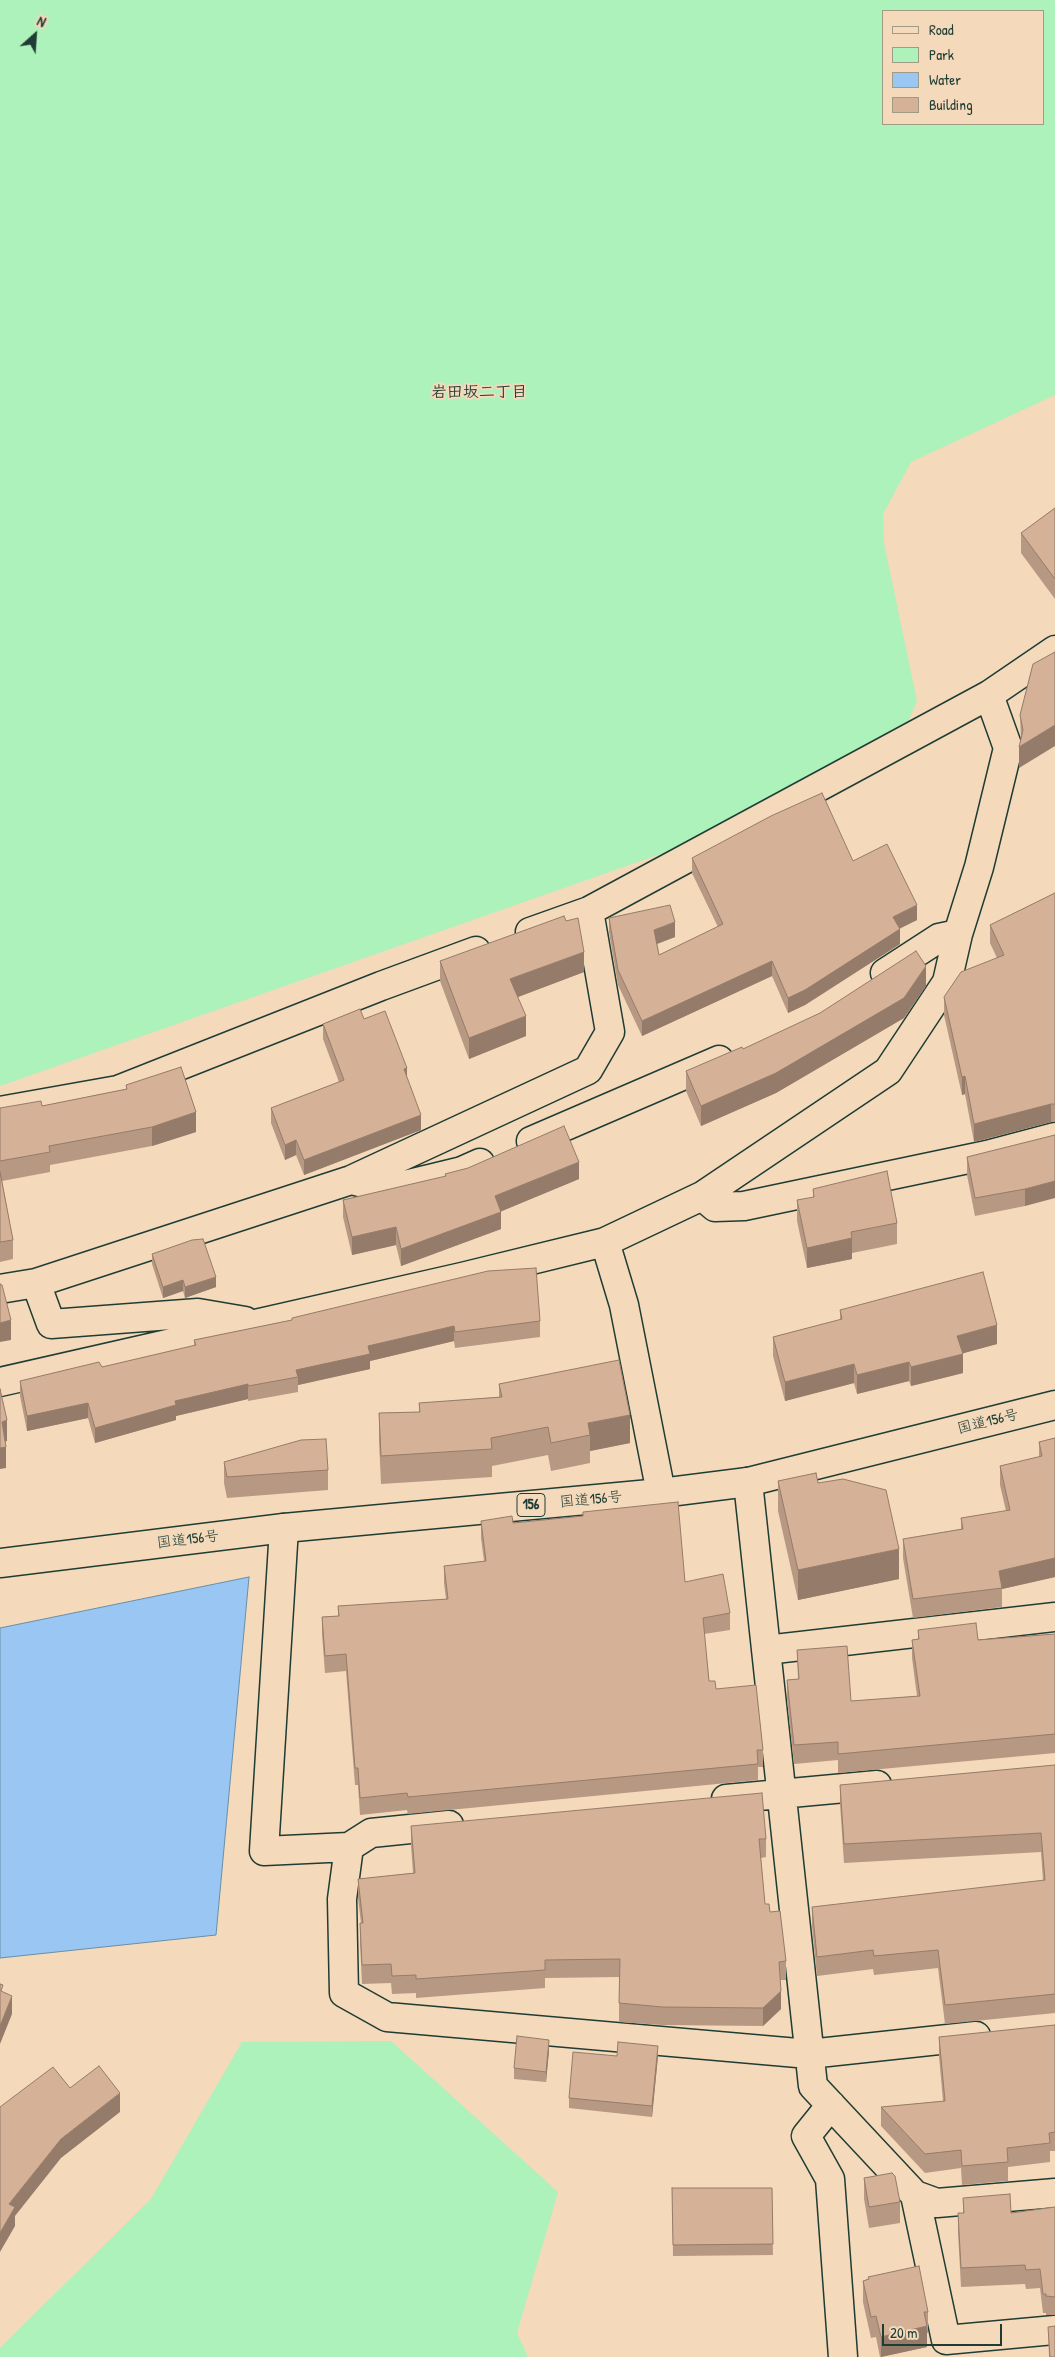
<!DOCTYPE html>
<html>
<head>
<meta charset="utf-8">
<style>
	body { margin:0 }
	#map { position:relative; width:1055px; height:2357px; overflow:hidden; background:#f4d9bb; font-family:"Patrick Hand",sans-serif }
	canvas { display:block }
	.legend { position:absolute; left:882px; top:10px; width:162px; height:115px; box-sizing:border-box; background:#f4d9bb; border:1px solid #9f9b85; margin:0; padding:6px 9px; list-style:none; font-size:15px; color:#1f3d34 }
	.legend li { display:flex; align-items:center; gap:10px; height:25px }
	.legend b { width:25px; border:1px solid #9f9b85 }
	.north { position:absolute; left:10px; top:10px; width:50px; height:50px; -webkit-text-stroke:4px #f4d9bb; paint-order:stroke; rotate:26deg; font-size:14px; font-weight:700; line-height:20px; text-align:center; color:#1f3d34 }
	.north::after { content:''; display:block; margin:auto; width:18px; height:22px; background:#1f3d34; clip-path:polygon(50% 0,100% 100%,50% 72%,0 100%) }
	.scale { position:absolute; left:882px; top:2324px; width:120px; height:22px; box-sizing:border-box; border:2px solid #1f3d34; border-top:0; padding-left:6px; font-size:15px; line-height:18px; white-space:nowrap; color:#1f3d34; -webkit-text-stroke:4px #f4d9bb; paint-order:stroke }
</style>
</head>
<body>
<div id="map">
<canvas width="1055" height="2357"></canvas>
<ul class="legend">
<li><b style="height:6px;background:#f4d9bb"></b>Road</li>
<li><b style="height:14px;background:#adf1bb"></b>Park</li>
<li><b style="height:14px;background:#99c6f3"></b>Water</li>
<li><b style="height:14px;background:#d5b197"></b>Building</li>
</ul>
<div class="north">N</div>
<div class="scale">20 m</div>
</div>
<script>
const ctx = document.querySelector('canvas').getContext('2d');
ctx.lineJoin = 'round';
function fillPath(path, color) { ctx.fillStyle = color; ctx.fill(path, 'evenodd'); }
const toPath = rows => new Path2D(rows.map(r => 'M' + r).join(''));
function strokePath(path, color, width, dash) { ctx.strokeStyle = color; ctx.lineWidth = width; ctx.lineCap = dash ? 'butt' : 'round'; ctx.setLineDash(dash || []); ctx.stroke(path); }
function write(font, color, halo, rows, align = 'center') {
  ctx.font = font + ' "Patrick Hand","Klee One",sans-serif'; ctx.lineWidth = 4; ctx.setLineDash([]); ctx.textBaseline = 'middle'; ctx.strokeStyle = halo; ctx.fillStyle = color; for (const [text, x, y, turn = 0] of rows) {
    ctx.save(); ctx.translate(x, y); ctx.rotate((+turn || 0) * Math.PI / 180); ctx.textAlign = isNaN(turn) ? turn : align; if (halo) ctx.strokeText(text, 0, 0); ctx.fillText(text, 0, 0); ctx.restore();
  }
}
const green = toPath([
	[0,0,1055,0,1055,395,911,462,883,514,884,543,917,701,894,755,843,790,0,1086],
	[884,11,1044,11,1044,124,884,124],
	[391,2041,558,2192,517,2333,528,2357,0,2357,0,2348,151,2199,242,2042]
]);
const water = toPath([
	[249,1577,216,1935,0,1958,0,1628,249,1577]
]);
const street = toPath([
	[530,932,589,911,989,695,1055,650],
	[885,973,939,938,958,934],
	[0,1111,118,1090,381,986,476,951],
	[531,1141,719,1060],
	[351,1180,388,1189,462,1171,480,1163],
	[702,1196,715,1207,744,1206,987,1155,1055,1137],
	[605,1242,624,1305,661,1493],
	[36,1283,51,1324,198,1313,245,1321],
	[0,1289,36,1283,351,1180,588,1070,610,1032,589,911],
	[0,1382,462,1277,605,1242,702,1196,888,1071,947,982,958,934,979,867,1008,748,989,695],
	[748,1482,813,2086,915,2195,937,2203,1055,2193],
	[284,1528,264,1851,349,1847],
	[766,1650,1055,1617],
	[726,1799,877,1785],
	[449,1825,371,1833,349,1847,342,1899,344,1993,387,2017,809,2054,976,2036],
	[831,2105,806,2136,830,2179,843,2357],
	[915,2195,946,2340,1055,2330]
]);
const highway = toPath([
	[0,1563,284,1528,661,1493,748,1482,1055,1405]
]);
const wall = toPath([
	[1055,508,1055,599,1021,553,1021,533],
	[1033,664,1019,768,1021,740,1020,715],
	[692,858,853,861,917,920,900,928,900,944,805,1005,788,1013,772,976,642,1036,618,985,609,932,609,918,675,937,657,944,659,955,718,927,692,873],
	[1055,893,1055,1122,1051,1122,974,1142,965,1094,962,1095,944,1015,944,997,997,958,990,943,990,925],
	[440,961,584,972,518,997,526,1036,469,1059,440,981],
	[926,986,904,1018,776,1093,701,1126,686,1091,686,1071],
	[364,1019,407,1078,421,1130,304,1175,296,1155,285,1160,271,1123,271,1108,339,1082,323,1039,323,1024],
	[126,1085,196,1132,152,1146,50,1165,50,1172,2,1181,13,1240,13,1259,0,1262,0,1108,42,1106,126,1089],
	[1055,1135,1025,1206,975,1216,967,1175,967,1157],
	[445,1174,579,1179,501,1211,501,1229,401,1266,396,1245,352,1255,343,1217,343,1200,445,1177],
	[813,1189,897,1223,897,1244,852,1253,852,1259,807,1268,797,1221,797,1200,813,1198],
	[152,1254,216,1287,185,1298,183,1291,163,1298,152,1264],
	[840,1310,997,1344,963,1353,963,1373,911,1386,909,1381,857,1394,854,1383,785,1401,773,1356,773,1337,840,1320],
	[292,1318,540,1321,540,1337,455,1348,454,1341,370,1361,370,1369,298,1385,298,1392,248,1401,248,1399,176,1416,176,1420,95,1443,88,1418,27,1431,20,1396,20,1381,102,1367,194,1346,194,1340,292,1320],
	[499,1384,630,1443,590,1451,590,1463,551,1471,548,1455,492,1466,492,1477,381,1484,379,1441,379,1413,419,1412,419,1403,499,1397],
	[1055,1438,1055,1577,1002,1589,1002,1607,913,1618,903,1558,903,1539,961,1529,961,1518,1006,1511,1000,1485,1000,1466,1039,1457,1039,1442],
	[224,1462,328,1470,328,1490,227,1498,224,1483],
	[778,1481,818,1483,899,1579,798,1600,778,1511],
	[481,1521,513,1523,685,1582,730,1613,730,1630,704,1634,709,1681,716,1689,763,1750,763,1767,758,1767,758,1780,408,1814,407,1810,360,1815,358,1785,355,1785,346,1671,325,1673,322,1634,322,1617,338,1616,338,1606,446,1599,444,1583,444,1566,484,1561,481,1538],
	[918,1630,978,1640,1055,1634,1055,1753,838,1773,838,1760,794,1764,787,1699,787,1680,798,1679,797,1650,851,1701,917,1696,912,1658,912,1640,918,1639],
	[1055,1765,1055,2013,945,2024,938,1968,874,1975,873,1969,817,1976,812,1926,812,1907,1043,1881,1041,1852,844,1863,840,1804,840,1785],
	[411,1826,766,1839,766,1857,761,1858,765,1904,770,1912,786,1961,786,1980,780,1980,781,2009,763,2026,662,2025,619,2022,619,1977,545,1978,545,1988,416,1998,416,1993,392,1994,391,1983,362,1984,360,1942,360,1923,361,1923,358,1898,358,1879,413,1873,411,1845],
	[1055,2025,1055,2151,1050,2151,1050,2162,1008,2167,1008,2181,962,2185,961,2168,925,2173,881,2126,881,2107,943,2101,939,2056,939,2037],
	[549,2051,546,2082,514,2079,514,2068],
	[617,2056,658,2056,652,2117,569,2108,569,2098],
	[864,2178,900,2202,900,2223,869,2228,864,2199],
	[672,2188,772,2188,773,2255,673,2256],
	[963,2198,1011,2213,1055,2207,1055,2315,1046,2315,1046,2313,1043,2313,1040,2288,1026,2289,1025,2284,961,2287,958,2232,958,2213,963,2213],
	[868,2277,928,2312,928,2333,927,2333,927,2347,880,2357,876,2337,871,2338,863,2302,863,2281,868,2279],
	[1048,2327,1055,2357,1049,2357]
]);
const shadedWall = toPath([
	[1055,725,1055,746,1019,768,1019,747],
	[917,905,917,920,893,932,893,917],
	[675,922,675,937,654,945,654,930],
	[900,929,900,944,805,1005,788,1013,788,998],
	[584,952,584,972,510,1000,510,979],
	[772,961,772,976,642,1036,642,1021],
	[926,966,926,986,904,1018,776,1093,701,1126,701,1106],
	[526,1016,526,1036,469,1059,469,1038],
	[407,1068,407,1083,404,1069],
	[965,1076,965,1094,962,1095,962,1077],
	[1051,1104,1051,1122,974,1142,974,1124],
	[196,1112,196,1132,152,1146,152,1127],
	[421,1115,421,1130,304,1175,304,1160],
	[296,1140,296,1155,285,1160,285,1145],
	[579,1162,579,1179,495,1214,495,1196],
	[1055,1181,1055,1198,1025,1206,1025,1189],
	[501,1212,501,1229,401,1266,401,1249],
	[396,1227,396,1245,352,1255,352,1237],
	[852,1238,852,1259,807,1268,807,1248],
	[216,1277,216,1287,185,1298,185,1287],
	[183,1280,183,1291,163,1298,163,1287],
	[11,1320,11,1340,0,1342,0,1323],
	[997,1325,997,1344,957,1355,957,1336],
	[454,1326,454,1341,370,1361,370,1369,298,1385,298,1377,296,1370,368,1346],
	[963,1354,963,1373,911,1386,911,1367],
	[909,1362,909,1381,857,1394,857,1375],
	[854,1364,854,1383,785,1401,785,1382],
	[248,1384,248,1399,176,1416,176,1420,95,1443,95,1428,175,1401],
	[88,1403,88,1418,27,1431,27,1416],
	[630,1415,630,1443,590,1451,590,1435,588,1423],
	[7,1420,7,1441,2,1443,2,1422],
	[6,1447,6,1468,0,1469,0,1448],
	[899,1549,899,1579,798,1600,798,1570],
	[1055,1558,1055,1577,1002,1589,999,1571],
	[781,1991,781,2009,763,2026,763,2008],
	[12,1996,12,2014,0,2044,0,2026],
	[549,2040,549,2051,546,2082,546,2072],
	[658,2046,658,2056,652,2117,652,2106],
	[120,2093,120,2112,61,2158,15,2216,15,2226,0,2252,0,2233,9,2204,61,2139],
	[927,2326,927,2347,881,2357,881,2337]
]);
const building = toPath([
	[1055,508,1055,579,1021,533,1055,508],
	[1055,652,1055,725,1019,747,1023,730,1020,715,1033,664,1055,652],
	[822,793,853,861,887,844,917,905,893,917,900,929,805,990,788,998,772,961,642,1021,618,970,609,918,670,905,675,922,654,930,659,955,723,924,692,858,771,816,822,793],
	[1055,893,1055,1104,1051,1104,974,1124,965,1076,962,1077,944,997,961,972,1004,955,990,925,1055,893],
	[564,916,566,921,578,918,584,952,510,979,526,1016,469,1038,440,961,564,916],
	[916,951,926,966,904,998,776,1073,701,1106,686,1071,742,1047,743,1049,820,1013,916,951],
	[360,1009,364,1019,385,1011,407,1068,404,1069,421,1115,304,1160,296,1140,285,1145,271,1108,344,1080,323,1024,360,1009],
	[181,1067,196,1112,152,1127,49,1146,50,1152,0,1161,0,1108,41,1101,42,1106,127,1089,126,1085,181,1067],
	[564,1126,579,1162,495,1196,501,1212,401,1249,396,1227,352,1237,343,1200,446,1176,445,1174,468,1168,564,1126],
	[1055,1135,1055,1181,1025,1189,975,1198,967,1157,1055,1135],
	[887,1171,897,1223,851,1232,852,1238,807,1248,797,1200,814,1197,813,1189,887,1171],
	[0,1172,13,1240,0,1242,0,1172],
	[203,1239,216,1277,185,1287,183,1280,163,1287,152,1254,192,1240,203,1239],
	[536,1268,540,1321,455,1332,454,1326,368,1346,370,1354,296,1370,298,1377,248,1386,248,1384,175,1401,176,1405,95,1428,88,1403,27,1416,20,1381,99,1362,102,1367,196,1345,194,1340,292,1320,292,1318,488,1271,536,1268],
	[983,1272,997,1325,957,1336,963,1354,911,1367,909,1362,857,1375,854,1364,785,1382,773,1337,842,1319,840,1310,983,1272],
	[0,1284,2,1285,11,1320,0,1323,0,1284],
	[619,1360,630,1415,588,1423,590,1435,551,1443,548,1427,491,1438,492,1449,381,1456,379,1413,420,1412,419,1403,502,1397,499,1384,619,1360],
	[0,1389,7,1420,2,1422,6,1447,0,1448,0,1389],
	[1055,1438,1055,1558,999,1571,1002,1588,913,1599,903,1539,963,1529,961,1518,1010,1510,1000,1466,1042,1456,1039,1442,1055,1438],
	[326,1439,328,1470,227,1477,224,1462,301,1440,326,1439],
	[816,1473,818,1483,843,1479,886,1490,899,1549,798,1570,778,1481,816,1473],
	[678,1502,685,1582,723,1574,730,1613,703,1618,709,1681,715,1681,716,1689,756,1685,763,1750,757,1750,758,1764,408,1797,407,1793,360,1798,358,1768,355,1768,346,1654,325,1656,322,1617,339,1616,338,1606,448,1599,444,1566,486,1561,481,1521,512,1516,513,1523,583,1516,583,1512,678,1502],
	[976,1623,978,1640,1055,1634,1055,1734,838,1754,838,1742,794,1745,787,1680,799,1679,797,1650,847,1646,851,1701,920,1696,912,1640,919,1639,918,1630,976,1623],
	[1055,1765,1055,1994,945,2005,938,1950,874,1956,873,1950,817,1957,812,1907,1045,1880,1041,1833,844,1844,840,1785,1055,1765],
	[762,1793,766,1839,759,1839,765,1904,769,1904,770,1912,780,1911,786,1961,779,1962,781,1991,763,2008,662,2007,619,2003,620,1959,545,1960,545,1970,416,1979,416,1975,392,1976,391,1964,362,1965,360,1923,363,1923,358,1879,415,1873,411,1826,762,1793],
	[0,1984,3,1985,1,1991,12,1996,0,2026,0,1984],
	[1055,2025,1055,2132,1049,2133,1050,2143,1007,2148,1008,2162,962,2166,961,2150,925,2154,881,2107,945,2101,939,2037,1055,2025],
	[517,2036,549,2040,546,2072,514,2068,517,2036],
	[618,2042,658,2046,652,2106,569,2098,573,2052,617,2056,618,2042],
	[99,2066,120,2093,61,2139,9,2204,15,2207,0,2233,0,2107,53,2067,70,2088,99,2066],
	[892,2173,895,2176,900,2202,869,2207,864,2178,892,2173],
	[672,2188,772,2188,773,2244,673,2245,672,2188],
	[1010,2194,1011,2213,1055,2207,1055,2297,1046,2296,1046,2294,1043,2294,1040,2269,1026,2270,1025,2265,961,2268,958,2213,964,2213,963,2198,1010,2194],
	[919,2266,928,2312,924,2312,927,2326,881,2337,876,2316,871,2317,863,2281,869,2279,868,2277,919,2266],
	[1055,2326,1055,2357,1050,2357,1048,2327,1055,2326]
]);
const shields = [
	[531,1505,28]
];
const shieldNames = [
	["156",531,1505]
];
const streetNames = [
	["国道156号",988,1422,-14],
	["国道156号",591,1500,-5],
	["国道156号",188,1540,-7]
];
const neighbourhoodNames = [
	["岩田坂二丁目",479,393]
];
fillPath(green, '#adf1bb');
fillPath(water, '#99c6f3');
strokePath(water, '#688fa7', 1);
strokePath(street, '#1f3d34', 31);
strokePath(highway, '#1f3d34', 31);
strokePath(street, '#f4d9bb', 28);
strokePath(highway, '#f4d9bb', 28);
fillPath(wall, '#b79882');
fillPath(shadedWall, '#957c6a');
fillPath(building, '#d5b197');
strokePath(building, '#957c6a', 1);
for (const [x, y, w] of shields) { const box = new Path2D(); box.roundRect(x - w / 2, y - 11.5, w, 23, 4); ctx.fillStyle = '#f4d9bb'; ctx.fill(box); strokePath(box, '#1f3d34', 1); }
write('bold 14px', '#1f3d34', null, shieldNames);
write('15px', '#1f3d34', '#f4d9bb', streetNames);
write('bold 16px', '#1f3d34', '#f4d9bb', neighbourhoodNames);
</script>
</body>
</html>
